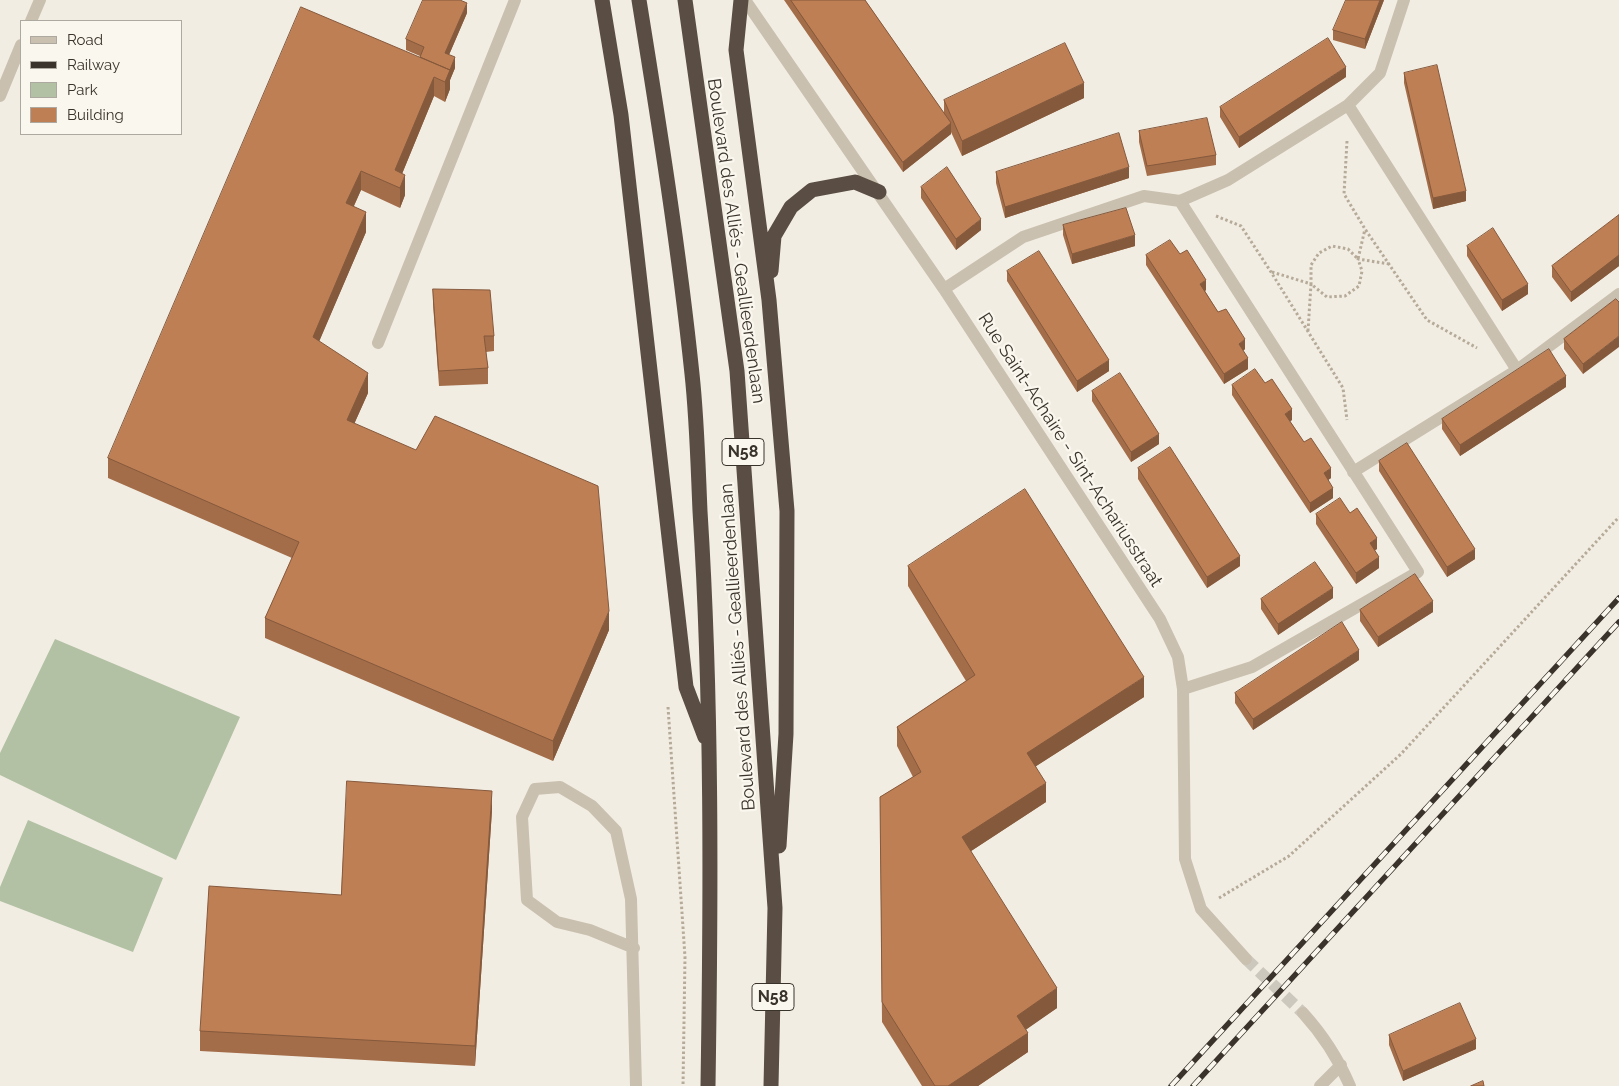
<!DOCTYPE html>
<meta charset="utf-8">
<style>
body{margin:0}
#map{position:relative;width:1619px;height:1086px;overflow:hidden;background:#f2ede3;font-family:Raleway,sans-serif}
canvas{display:block}
.legend{position:absolute;left:20px;top:20px;width:162px;height:115px;box-sizing:border-box;background:#faf7ef;border:1px solid #ada9a1;margin:0;padding:6px 9px;list-style:none;font-size:15px;color:#3a332c}
.legend li{display:flex;align-items:center;gap:10px;height:25px}
.legend b{width:25px;border:1px solid #ada9a1}
</style>
<div id="map">
<canvas width="1619" height="1086"></canvas>
<ul class="legend">
<li><b style="height:6px;background:#cac0af"></b>Road</li>
<li><b style="height:6px;background:#3a332c"></b>Railway</li>
<li><b style="height:14px;background:#b2c1a3"></b>Park</li>
<li><b style="height:14px;background:#be7f55"></b>Building</li>
</ul>
</div>
<script>
const context = document.querySelector('canvas').getContext('2d');
context.lineJoin = 'round';
function paint(path, color) { context.fillStyle = color; context.fill(path, 'evenodd'); }
function strokePath(path, color, width, dash) { context.strokeStyle = color; context.lineWidth = width; context.lineCap = dash ? 'butt' : 'round'; context.setLineDash(dash || []); context.stroke(path); }
function label(font, color, halo, rows, align = 'center') {
  context.font = font + ' Raleway,sans-serif'; context.lineWidth = 4.5; context.setLineDash([]); context.textBaseline = 'middle'; context.strokeStyle = halo; context.fillStyle = color; for (const [text, x, y, turn = 0] of rows) {
    context.save(); context.translate(x, y); context.rotate((+turn || 0) * Math.PI / 180); context.textAlign = isNaN(turn) ? turn : align; if (halo) context.strokeText(text, 0, 0); context.fillText(text, 0, 0); context.restore();
  }
}
paint(new Path2D(`
 M 55,639 L 240,717 L 176,860 L 0,775 L 0,753 Z
 M 28,820 L 163,878 L 133,952 L 0,901 L 0,887 Z`), '#b2c1a3');
strokePath(new Path2D(`
 M 1246,959 L 1303,1013`), '#cdc8be', 12, [12, 6]);
strokePath(new Path2D(`
 M 1347,141 L 1344,194 L 1365,229 L 1427,320 L 1477,348
 M 1216,216 L 1241,226 L 1271,272 L 1343,388 L 1347,420
 M 1272,272 L 1311,284 L 1311,265 L 1319,253 L 1332,246 L 1348,249 L 1358,259 L 1365,229
 M 1308,331 L 1311,284 L 1327,297 L 1345,296 L 1359,286 L 1362,271 L 1358,259 L 1389,264
 M 668,707 L 685,957 L 683,1086
 M 1219,898 L 1289,856 L 1401,754 L 1619,517`), '#b6aa99', 3, [2.5, 2.5]);
strokePath(new Path2D(`
 M 745,0 L 944,289 L 1160,619 L 1178,657 L 1183,689 L 1185,859 L 1201,909 L 1246,959
 M 31,21 L 40,0
 M 0,96 L 21,45
 M 1348,105 L 1517,370
 M 1180,201 L 1418,572 L 1252,667 L 1183,689
 M 944,289 L 1023,237 L 1144,196 L 1180,201 L 1228,180 L 1348,105 L 1380,73 L 1404,0
 M 378,343 L 515,0
 M 1353,472 L 1517,370 L 1619,294
 M 634,948 L 590,930 L 557,922 L 527,900 L 522,817 L 535,789 L 560,787 L 592,806 L 616,831 L 631,899 L 636,1086
 M 1303,1013 C 1323,1035 1338,1058 1350,1086
 M 1320,1086 L 1341,1065`), '#cac0af', 12);
strokePath(new Path2D(`
 M 602,0 L 621,115 L 686,687 L 705,737
 M 639,0 C 659,124 679,249 692,374 C 697,420 698,466 700,511 C 712,702 711,894 708,1086
 M 685,0 L 737,371 L 775,908 L 771,1086
 M 741,0 L 736,50 L 769,300 L 787,511 L 786,734 L 779,846
 M 771,271 L 774,236 L 791,207 L 812,190 L 855,182 L 879,192`), '#5a4e44', 15);
const rail = new Path2D(`
 M 1171,1086 L 1619,598
 M 1193,1086 L 1619,622`);
strokePath(rail, '#3a332c', 5.5);
strokePath(rail, '#faf7ef', 4, [11]);
paint(new Path2D(`
 M 784,0 L 865,0 L 944,113 L 944,100 L 1084,98 L 962,156 L 951,132 L 951,134 L 903,172 Z
 M 1384,0 L 1365,49 L 1333,40 L 1333,30 Z
 M 467,13 L 449,55 L 455,68 L 450,80 L 450,89 L 445,102 L 434,96 L 402,174 L 405,195 L 400,208 L 361,190 L 354,206 L 366,232 L 319,341 L 368,393 L 354,424 L 609,630 L 553,761 L 265,638 L 265,618 L 292,558 L 108,478 L 108,458 L 420,57 L 420,56 L 406,50 L 406,39 Z
 M 1404,73 L 1466,201 L 1433,209 L 1404,83 Z
 M 1346,77 L 1239,148 L 1220,117 L 1220,107 Z
 M 1139,131 L 1216,155 L 1216,165 L 1147,176 L 1139,142 Z
 M 996,172 L 1129,178 L 1005,218 L 996,183 Z
 M 921,187 L 981,230 L 956,250 L 921,198 Z
 M 1619,215 L 1619,266 L 1571,302 L 1552,277 L 1552,266 Z
 M 1063,225 L 1135,246 L 1072,264 L 1063,235 Z
 M 1467,246 L 1528,294 L 1502,311 L 1467,256 Z
 M 1146,255 L 1206,290 L 1205,291 L 1218,312 L 1245,349 L 1243,351 L 1248,369 L 1224,384 L 1146,265 Z
 M 1007,271 L 1109,371 L 1077,392 L 1007,281 Z
 M 433,289 L 494,336 L 494,351 L 486,352 L 488,368 L 488,384 L 439,386 L 433,304 Z
 M 1616,299 L 1583,374 L 1564,349 L 1564,339 Z
 M 1232,385 L 1292,420 L 1290,421 L 1304,442 L 1331,478 L 1328,480 L 1333,498 L 1310,513 L 1232,395 Z
 M 1566,387 L 1460,456 L 1442,429 L 1442,419 Z
 M 1092,391 L 1159,444 L 1131,462 L 1092,401 Z
 M 1379,461 L 1475,559 L 1447,577 L 1379,471 Z
 M 1138,468 L 1240,566 L 1207,588 L 1138,479 Z
 M 1350,513 L 1377,549 L 1375,550 L 1379,568 L 1356,584 L 1316,524 L 1316,514 Z
 M 908,566 L 1144,697 L 1036,766 L 1046,802 L 971,851 L 1057,1008 L 1026,1029 L 1028,1052 L 978,1086 L 922,1086 L 882,1022 L 880,797 L 913,777 L 897,746 L 897,727 L 966,681 L 908,586 Z
 M 1333,598 L 1278,635 L 1261,609 L 1261,599 Z
 M 1360,610 L 1433,612 L 1378,647 L 1360,621 Z
 M 1359,660 L 1253,730 L 1235,703 L 1235,693 Z
 M 492,810 L 475,1066 L 200,1051 L 200,1031 Z
 M 1389,1035 L 1476,1049 L 1403,1081 L 1389,1045 Z`), '#a36d49');
paint(new Path2D(`
 M 1380,0 L 1384,0 L 1365,49 L 1365,39 Z
 M 467,3 L 467,13 L 445,64 L 445,53 Z
 M 455,57 L 455,68 L 450,80 L 450,89 L 445,102 L 445,82 Z
 M 1346,67 L 1346,77 L 1239,148 L 1239,137 Z
 M 434,77 L 434,96 L 397,186 L 395,170 Z
 M 1084,83 L 1084,98 L 962,156 L 962,141 Z
 M 951,123 L 951,134 L 903,172 L 903,162 Z
 M 1129,167 L 1129,178 L 1005,218 L 1005,207 Z
 M 361,171 L 361,190 L 346,223 L 346,203 Z
 M 405,175 L 405,195 L 400,208 L 400,188 Z
 M 1466,191 L 1466,201 L 1433,209 L 1433,198 Z
 M 366,212 L 366,232 L 313,356 L 313,337 Z
 M 981,219 L 981,230 L 956,250 L 956,239 Z
 M 1135,235 L 1135,246 L 1072,264 L 1072,254 Z
 M 1619,255 L 1619,266 L 1571,302 L 1571,292 Z
 M 1206,280 L 1206,290 L 1200,295 L 1200,284 Z
 M 1528,284 L 1528,294 L 1502,311 L 1502,300 Z
 M 1619,336 L 1619,347 L 1583,374 L 1583,364 Z
 M 1245,339 L 1245,349 L 1239,354 L 1239,344 Z
 M 1248,358 L 1248,369 L 1224,384 L 1224,374 Z
 M 1109,360 L 1109,371 L 1077,392 L 1077,381 Z
 M 368,373 L 368,393 L 347,440 L 347,420 Z
 M 1566,376 L 1566,387 L 1460,456 L 1460,445 Z
 M 1292,409 L 1292,420 L 1285,425 L 1285,414 Z
 M 1159,434 L 1159,444 L 1131,462 L 1131,452 Z
 M 1331,468 L 1331,478 L 1324,483 L 1324,473 Z
 M 1333,488 L 1333,498 L 1310,513 L 1310,503 Z
 M 1377,538 L 1377,549 L 1370,553 L 1370,543 Z
 M 1475,549 L 1475,559 L 1447,577 L 1447,567 Z
 M 1240,556 L 1240,566 L 1207,588 L 1207,577 Z
 M 1379,557 L 1379,568 L 1356,584 L 1356,573 Z
 M 1333,588 L 1333,598 L 1278,635 L 1278,624 Z
 M 1433,601 L 1433,612 L 1378,647 L 1378,637 Z
 M 609,611 L 609,630 L 553,761 L 553,741 Z
 M 1359,650 L 1359,660 L 1253,730 L 1253,719 Z
 M 1144,677 L 1144,697 L 1027,772 L 1027,753 Z
 M 1046,783 L 1046,802 L 962,857 L 962,837 Z
 M 492,791 L 492,810 L 475,1066 L 475,1046 Z
 M 1057,988 L 1057,1008 L 1017,1036 L 1017,1016 Z
 M 1028,1033 L 1028,1052 L 978,1086 L 948,1086 Z
 M 1476,1039 L 1476,1049 L 1403,1081 L 1403,1071 Z`), '#85593c');
const building = new Path2D(`
 M 423,0 L 460,0 L 467,3 L 445,53 L 455,57 L 450,70 L 420,57 L 424,47 L 406,39 Z
 M 791,0 L 865,0 L 951,123 L 903,162 Z
 M 1346,0 L 1380,0 L 1365,39 L 1333,30 Z
 M 301,7 L 450,70 L 445,82 L 434,77 L 395,170 L 405,175 L 400,188 L 361,171 L 346,203 L 366,212 L 313,337 L 368,373 L 347,420 L 416,450 L 435,416 L 598,486 L 609,611 L 553,741 L 265,618 L 299,542 L 108,458 Z
 M 1328,38 L 1346,67 L 1239,137 L 1220,107 Z
 M 1065,43 L 1084,83 L 962,141 L 944,100 Z
 M 1437,65 L 1466,191 L 1433,198 L 1404,73 Z
 M 1207,118 L 1216,155 L 1147,166 L 1139,131 Z
 M 1119,133 L 1129,167 L 1005,207 L 996,172 Z
 M 947,167 L 981,219 L 956,239 L 921,187 Z
 M 1126,208 L 1135,235 L 1072,254 L 1063,225 Z
 M 1619,215 L 1619,255 L 1571,292 L 1552,266 Z
 M 1493,228 L 1528,284 L 1502,300 L 1467,246 Z
 M 1170,240 L 1180,254 L 1187,250 L 1206,280 L 1200,284 L 1218,312 L 1226,309 L 1245,339 L 1239,344 L 1248,358 L 1224,374 L 1146,255 Z
 M 1039,251 L 1109,360 L 1077,381 L 1007,271 Z
 M 433,289 L 490,290 L 494,336 L 484,336 L 488,368 L 439,371 Z
 M 1616,299 L 1619,302 L 1619,336 L 1583,364 L 1564,339 Z
 M 1549,349 L 1566,376 L 1460,445 L 1442,419 Z
 M 1255,369 L 1265,383 L 1272,379 L 1292,409 L 1285,414 L 1304,442 L 1311,438 L 1331,468 L 1324,473 L 1333,488 L 1310,503 L 1232,385 Z
 M 1120,373 L 1159,434 L 1131,452 L 1092,391 Z
 M 1407,443 L 1475,549 L 1447,567 L 1379,461 Z
 M 1170,447 L 1240,556 L 1207,577 L 1138,468 Z
 M 1025,489 L 1144,677 L 1027,753 L 1046,783 L 962,837 L 1057,988 L 1017,1016 L 1028,1033 L 948,1086 L 935,1086 L 882,1002 L 880,797 L 921,772 L 897,727 L 975,675 L 908,566 Z
 M 1340,498 L 1350,513 L 1357,508 L 1377,538 L 1370,543 L 1379,557 L 1356,573 L 1316,514 Z
 M 1315,562 L 1333,588 L 1278,624 L 1261,599 Z
 M 1415,574 L 1433,601 L 1378,637 L 1360,610 Z
 M 1342,622 L 1359,650 L 1253,719 L 1235,693 Z
 M 347,781 L 492,791 L 475,1046 L 200,1031 L 209,886 L 341,895 Z
 M 1460,1003 L 1476,1039 L 1403,1071 L 1389,1035 Z
 M 1483,1081 L 1484,1086 L 1471,1086 Z`);
paint(building, '#be7f55');
strokePath(building, '#85593c', 1);
for (const [x, y, w] of [
 [743,452,42],
 [773,997,42]
]) { const box = new Path2D(); box.roundRect(x - w / 2, y - 13.5, w, 27, 4); context.fillStyle = '#faf7ef'; context.fill(box); strokePath(box, '#3a332c', 1); }
label('bold 16px', '#3a332c', null, [
 ["N58",743,452],
 ["N58",773,997]
]);
label('18px', '#3a332c', '#faf7ef', [
 ["Boulevard des Alliés - Geallieerdenlaan",736,241,82],
 ["Rue Saint-Achaire - Sint-Achariusstraat",1070,450,57],
 ["Boulevard des Alliés - Geallieerdenlaan",738,647,-94]
]);
</script>
